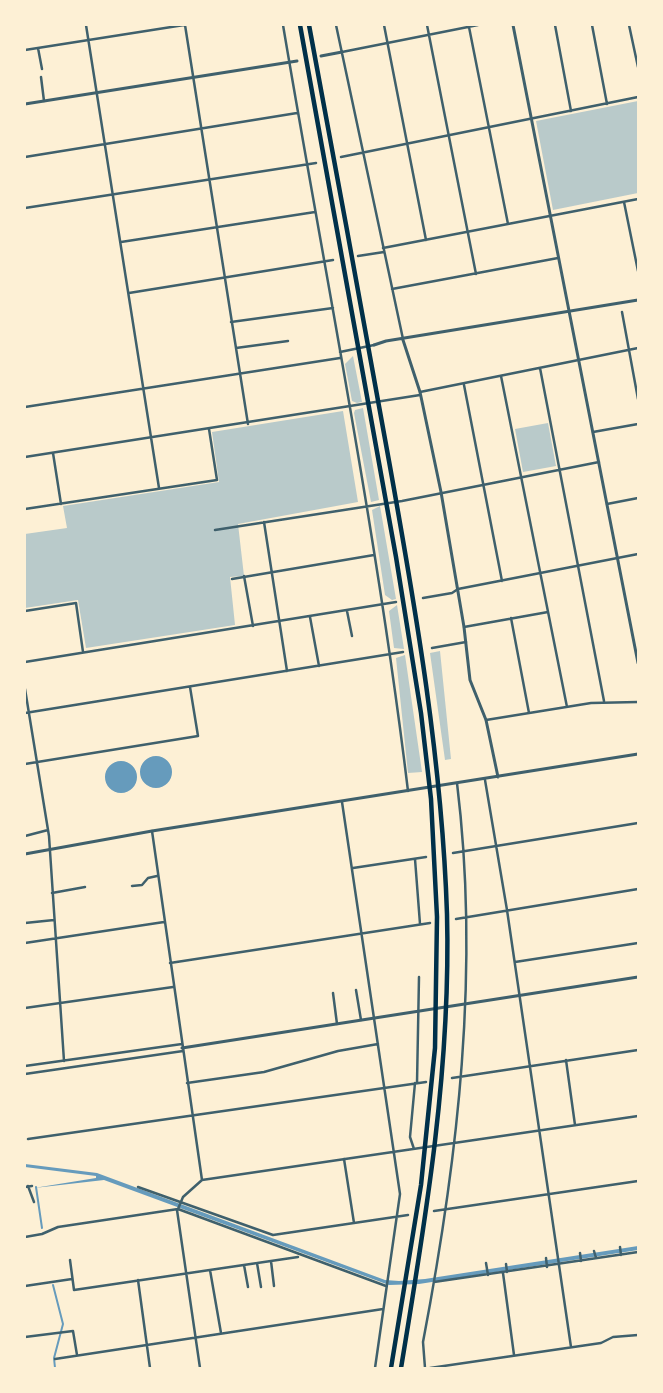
<!DOCTYPE html>
<style>
body{margin:0}
#map{position:relative;width:663px;height:1393px;overflow:hidden;background:#fdf0d5;font-family:Karla,sans-serif}
canvas{display:block}
.frame{position:absolute;inset:0;border:26px solid #fdf0d5;pointer-events:none}
</style>
<div id="map">
<canvas width="663" height="1393"></canvas>
<div class="frame"></div>
</div>
<script>
const context = document.querySelector('canvas').getContext('2d');
context.lineJoin = 'round';
function paint(path, color) { context.fillStyle = color; context.fill(path, 'evenodd'); }
function strokePath(path, color, width, dash) { context.strokeStyle = color; context.lineWidth = width; context.lineCap = dash ? 'butt' : 'round'; context.setLineDash(dash || []); context.stroke(path); }
paint(new Path2D(`
 M 638,101 L 638,193 L 553,210 L 536,121 Z
 M 353,356 L 362,402 L 357,403 L 352,401 L 345,364 Z
 M 363,408 L 379,500 L 371,502 L 354,413 L 355,410 Z
 M 343,411 L 358,502 L 238,524 L 244,576 L 230,577 L 235,625 L 86,648 L 78,600 L 25,608 L 25,534 L 67,528 L 63,506 L 219,482 L 212,432 Z
 M 548,423 L 556,466 L 523,472 L 515,429 Z
 M 380,506 L 396,599 L 392,600 L 385,595 L 372,510 Z
 M 397,605 L 404,649 L 394,648 L 389,611 Z
 M 440,651 L 451,759 L 445,760 L 430,653 Z
 M 405,655 L 422,772 L 408,773 L 396,658 Z`), '#b9caca');
paint(new Path2D(`
 M140 772a16 16 0 1 1 32 0a16 16 0 1 1-32 0Z
 M105 777a16 16 0 1 1 32 0a16 16 0 1 1-32 0Z
 M 25,1164 L 97,1173 L 385,1280 L 399,1281 L 425,1279 L 638,1246 L 638,1250 L 419,1284 L 389,1285 L 104,1180 L 34,1188 L 96,1178 L 96,1176 L 25,1167 Z`), '#669bbc');
strokePath(new Path2D(`
 M 36,1187 L 42,1228
 M 53,1285 L 63,1324 L 54,1358 L 55,1368`), '#669bbc', 2);
strokePath(new Path2D(`
 M 86,25 L 159,488
 M 185,25 L 248,424
 M 283,25 C 326,280 377,534 408,791
 M 336,25 L 403,339
 M 384,25 L 426,240
 M 427,25 L 476,274
 M 555,25 L 571,111
 M 592,25 L 607,104
 M 629,25 L 638,67
 M 469,27 L 508,224
 M 38,48 L 42,69
 M 25,50 L 184,25
 M 342,52 L 478,25
 M 41,77 L 44,101
 M 25,157 L 297,113
 M 341,157 L 638,97
 M 624,202 L 638,271
 M 25,208 L 316,163
 M 121,242 L 315,212
 M 383,248 L 638,199
 M 358,256 L 384,252
 M 392,289 L 558,258
 M 129,293 L 333,260
 M 622,312 L 638,399
 M 231,322 L 333,308
 M 236,348 L 288,341
 M 340,352 L 374,345
 M 540,368 L 604,701
 M 501,376 L 567,707
 M 464,385 L 502,581
 M 420,392 L 638,348
 M 25,407 L 340,358
 M 593,432 L 638,424
 M 53,453 L 61,504
 M 25,457 L 420,395
 M 607,504 L 638,498
 M 25,509 L 217,480 L 209,429
 M 264,522 L 287,671
 M 215,530 L 402,501 L 599,462
 M 244,576 L 253,626
 M 232,579 L 374,555
 M 423,598 L 452,593 L 458,589 L 638,554
 M 25,611 L 76,603 L 83,652
 M 347,611 L 352,636
 M 310,617 L 319,666
 M 511,618 L 529,713
 M 464,627 L 548,612
 M 432,648 L 466,642
 M 25,662 L 396,602
 M 25,689 L 49,836 L 64,1061
 M 25,713 L 403,652
 M 486,720 L 591,703 L 638,702
 M 25,764 L 198,736 L 190,687
 M 485,780 L 507,910 L 571,1347
 M 342,802 L 400,1194 L 375,1368
 M 152,831 L 202,1180
 M 25,836 L 48,830
 M 453,853 L 638,823
 M 415,859 L 420,924
 M 353,868 L 426,857
 M 132,886 L 142,885 L 148,878 L 157,876
 M 52,893 L 85,887
 M 456,919 L 638,889
 M 25,923 L 54,920
 M 25,943 L 164,922
 M 515,962 L 638,943
 M 170,963 L 430,923
 M 356,990 L 361,1020
 M 333,993 L 337,1024
 M 25,1008 L 173,987
 M 566,1060 L 575,1125
 M 25,1066 L 182,1044
 M 25,1074 L 183,1051
 M 452,1078 L 638,1050
 M 187,1083 L 264,1072 L 338,1051 L 378,1044
 M 417,1083 L 419,977
 M 28,1139 L 426,1082
 M 414,1149 L 410,1137 L 415,1083
 M 344,1159 L 354,1223
 M 28,1186 L 34,1202
 M 25,1187 L 32,1186
 M 138,1187 L 273,1235 L 408,1215
 M 178,1209 L 183,1197 L 202,1180 L 638,1116
 M 177,1210 L 200,1368
 M 434,1211 L 638,1181
 M 25,1237 L 42,1234 L 58,1227 L 178,1209 L 386,1286
 M 620,1247 L 621,1255
 M 594,1251 L 596,1258
 M 580,1253 L 581,1261
 M 546,1258 L 547,1267
 M 70,1260 L 74,1290 L 298,1257
 M 271,1261 L 274,1286
 M 257,1263 L 261,1287
 M 486,1263 L 488,1275
 M 506,1264 L 507,1272
 M 244,1265 L 248,1287
 M 210,1270 L 221,1333
 M 503,1273 L 514,1355
 M 138,1280 L 150,1368
 M 434,1282 L 638,1252
 M 25,1286 L 72,1279
 M 25,1337 L 73,1331 L 77,1355
 M 55,1359 L 383,1309
 M 425,1368 L 423,1342 C 458,1159 480,970 457,783
 M 430,1368 L 601,1343 L 613,1337 L 638,1335`), '#3f606c', 2.5);
strokePath(new Path2D(`
 M 513,25 L 638,663
 M 321,56 L 342,52
 M 25,104 L 297,61
 M 403,340 L 420,392 L 441,492 L 464,627 L 470,680 L 486,720 L 498,777
 M 374,345 L 386,341 L 638,300
 M 25,854 L 152,831 L 638,754
 M 182,1048 L 638,977`), '#3f606c', 3);
strokePath(new Path2D(`
 M 300,25 L 396,557 L 421,713 L 431,799 L 437,917 L 435,1048 L 421,1185 L 391,1368
 M 309,25 C 336,170 363,316 389,461 C 416,611 442,761 447,914 C 451,1068 426,1217 401,1368`), '#003049', 4.5);
</script>
